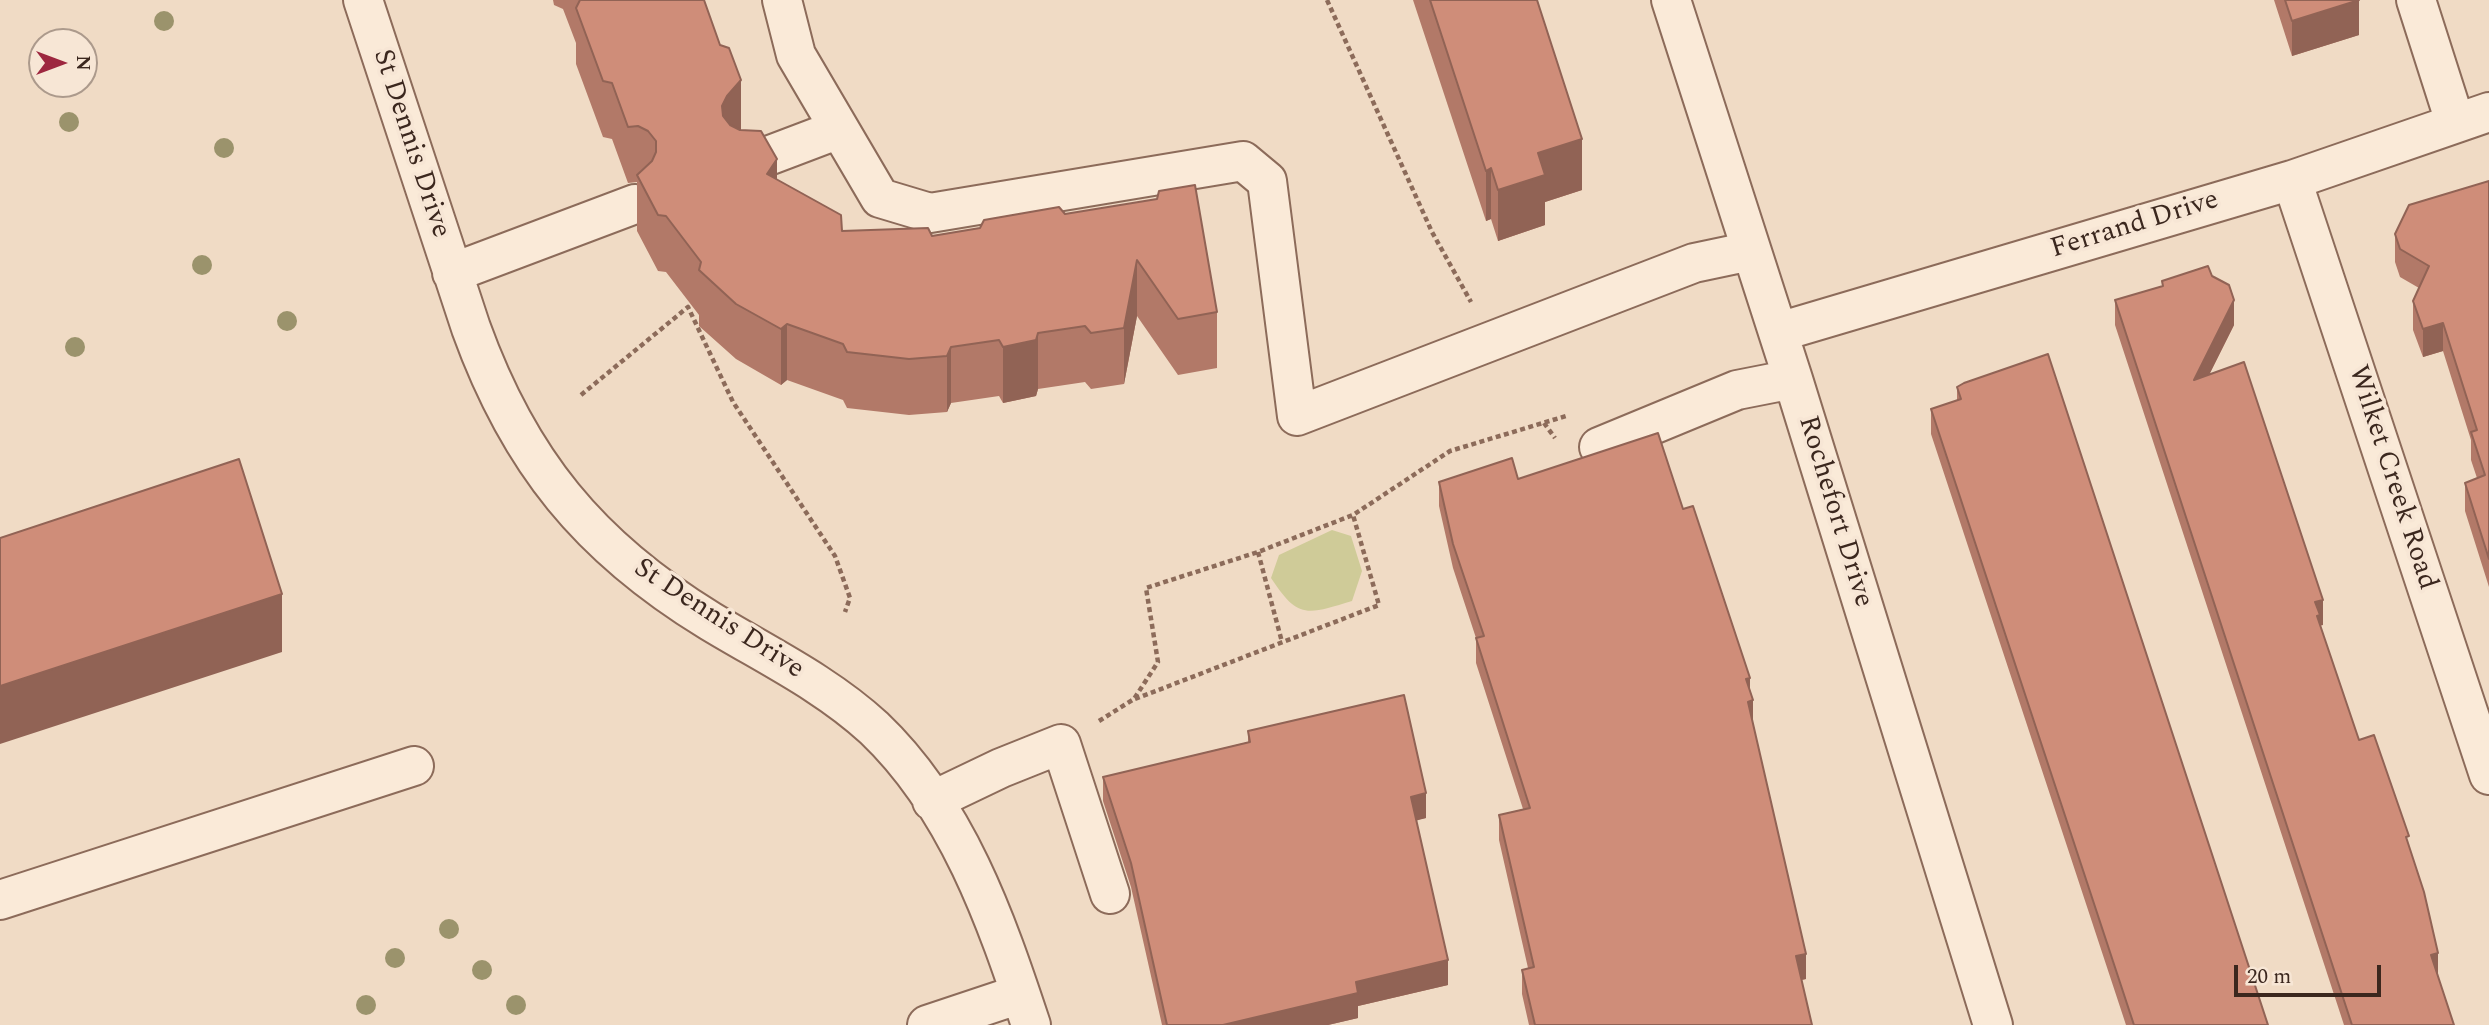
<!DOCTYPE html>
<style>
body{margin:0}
#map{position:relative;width:2489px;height:1025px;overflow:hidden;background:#f0dbc5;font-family:Spectral,serif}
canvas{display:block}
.north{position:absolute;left:28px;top:28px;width:70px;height:70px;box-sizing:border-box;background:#f7e6d5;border:2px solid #ac9a8c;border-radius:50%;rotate:90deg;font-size:19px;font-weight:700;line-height:28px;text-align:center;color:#3b271e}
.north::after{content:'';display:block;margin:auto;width:24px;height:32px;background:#9d273f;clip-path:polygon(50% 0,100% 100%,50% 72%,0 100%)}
.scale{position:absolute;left:2234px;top:965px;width:147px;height:32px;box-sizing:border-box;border:4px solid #3b271e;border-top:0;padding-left:9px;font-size:21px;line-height:24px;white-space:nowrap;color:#3b271e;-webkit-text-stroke:5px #f7e6d5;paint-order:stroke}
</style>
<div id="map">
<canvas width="2489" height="1025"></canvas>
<div class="north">N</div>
<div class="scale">20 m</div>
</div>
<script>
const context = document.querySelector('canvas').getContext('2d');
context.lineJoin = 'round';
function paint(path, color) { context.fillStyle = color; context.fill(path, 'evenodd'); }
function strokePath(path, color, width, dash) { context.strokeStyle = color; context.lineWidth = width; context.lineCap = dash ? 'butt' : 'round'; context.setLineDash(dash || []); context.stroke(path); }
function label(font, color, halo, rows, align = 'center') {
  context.font = font + ' Spectral,serif'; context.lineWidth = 7; context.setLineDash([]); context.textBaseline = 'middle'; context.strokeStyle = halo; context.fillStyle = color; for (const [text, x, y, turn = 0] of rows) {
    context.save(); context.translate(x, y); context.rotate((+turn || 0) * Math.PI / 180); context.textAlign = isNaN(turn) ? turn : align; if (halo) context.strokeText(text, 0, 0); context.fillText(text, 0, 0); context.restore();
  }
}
paint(new Path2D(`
 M 1332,530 L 1351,536 L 1362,571 L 1352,601 C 1306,615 1298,619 1271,578 L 1279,555 Z`), '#cfcb98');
const minor = new Path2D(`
 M 363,0 L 471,328 C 519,461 589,547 710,621 C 766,655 825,683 874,728 C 957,807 996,919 1031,1025
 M 782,0 L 796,55 L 880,198 L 930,213 L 1243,161 L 1267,181 L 1297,416 L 1694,263 L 1751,251
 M 1671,0 L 1793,379 L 1993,1025
 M 2416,0 L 2455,122
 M 744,165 L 839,129
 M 2292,180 L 2489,775
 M 452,273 L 635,204
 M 1779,332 L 2292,180 L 2489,112
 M 1599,447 L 1737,390 L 1793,379
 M 932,801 L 1001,768 L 1061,744 L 1110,894
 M 0,900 L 414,766
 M 927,1025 L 1020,994`);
strokePath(minor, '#8c6b5a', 42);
strokePath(new Path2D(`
 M 1327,0 L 1432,232 L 1471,302
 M 581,395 L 688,307 L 733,402 L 835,556 L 850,598 L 845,612
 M 1544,423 L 1555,438
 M 1258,552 L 1282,642
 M 1135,699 L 1379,605 L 1353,515
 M 1099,721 L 1134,699 L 1158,662 L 1146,588 L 1258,552 L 1353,515 L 1450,451 L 1566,416`), '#8c6b5a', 4.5, [5, 3.5]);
strokePath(minor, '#faead8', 38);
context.fillStyle = '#9b936c';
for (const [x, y] of [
 [164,21],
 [69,122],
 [224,148],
 [202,265],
 [287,321],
 [75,347],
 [449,929],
 [395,958],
 [482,970],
 [366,1005],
 [516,1005]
]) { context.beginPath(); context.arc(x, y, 10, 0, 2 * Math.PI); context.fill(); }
paint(new Path2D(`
 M 553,0 L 704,0 L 741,130 L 777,180 L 842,231 L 932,236 L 1065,214 L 1217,312 L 1217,368 L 1178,375 L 1137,316 L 1124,384 L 1091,389 L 1085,382 L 1038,389 L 1036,396 L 1003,403 L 999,396 L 951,403 L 947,412 L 909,415 L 847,408 L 843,400 L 787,380 L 781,385 L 736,359 L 699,326 L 699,315 L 666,272 L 658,271 L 637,231 L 637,182 L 628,183 L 612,139 L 603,137 L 576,64 L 576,43 L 563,9 L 554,5 Z
 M 1413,0 L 1537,0 L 1582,190 L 1545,202 L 1545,225 L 1498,241 L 1491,219 L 1486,221 Z
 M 2274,0 L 2359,0 L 2359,35 L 2292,56 Z
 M 2489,181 L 2489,587 L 2465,511 L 2465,483 L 2477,478 L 2471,460 L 2471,440 L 2443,351 L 2423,357 L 2413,330 L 2413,301 L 2419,288 L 2400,277 L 2395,262 L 2395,234 Z
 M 2212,276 L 2234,325 L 2209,375 L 2323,625 L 2320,626 L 2359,740 L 2409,846 L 2438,977 L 2454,1025 L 2344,1025 L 2115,325 L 2115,300 L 2162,286 L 2162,281 Z
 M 1957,387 L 2268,1025 L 2126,1025 L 1931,434 L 1931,409 L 1957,401 Z
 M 1518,479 L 1683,509 L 1750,692 L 1753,724 L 1806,979 L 1801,980 L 1812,1025 L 1529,1025 L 1522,994 L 1522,970 L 1528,968 L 1499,840 L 1499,815 L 1523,809 L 1476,663 L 1476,638 L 1453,568 L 1439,506 L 1439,482 Z
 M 1248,731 L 1426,818 L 1416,820 L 1448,985 L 1358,1006 L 1358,1018 L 1328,1025 L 1162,1025 L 1131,887 L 1103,801 L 1103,777 L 1248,742 Z`), '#b27968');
paint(new Path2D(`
 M 2359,0 L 2359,35 L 2292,56 L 2292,21 Z
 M 741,80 L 741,136 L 727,152 L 722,106 L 727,96 Z
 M 1582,139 L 1582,190 L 1545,202 L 1545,225 L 1498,241 L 1498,190 L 1538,153 Z
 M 777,159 L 777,215 L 767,174 Z
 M 1491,168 L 1491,219 L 1486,221 L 1486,171 Z
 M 1137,260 L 1137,316 L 1124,384 L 1124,328 Z
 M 2234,300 L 2234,325 L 2194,405 L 2194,380 Z
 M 2443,323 L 2443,351 L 2423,357 L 2423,329 Z
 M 787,324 L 787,380 L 781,385 L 781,329 Z
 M 1038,333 L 1038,389 L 1036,396 L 1003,403 L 1003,347 Z
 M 951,347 L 951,403 L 947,412 L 947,356 Z
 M 282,594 L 282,652 L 0,744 L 0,686 Z
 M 2323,600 L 2323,625 L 2320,625 L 2320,639 L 2315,602 Z
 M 1750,678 L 1750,701 L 1753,700 L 1753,725 L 1746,704 L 1746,679 Z
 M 1426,793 L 1426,818 L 1411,822 L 1411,797 Z
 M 2438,953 L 2438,978 L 2431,955 Z
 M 1806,954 L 1806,979 L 1796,981 L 1796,956 Z
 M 1448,960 L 1448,985 L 1358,1006 L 1358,1018 L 1328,1025 L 1223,1025 L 1356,982 Z`), '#916355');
const building = new Path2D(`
 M 580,0 L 704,0 L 720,45 L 729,48 L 741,80 L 727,96 L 722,106 L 723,116 L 730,125 L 740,130 L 761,131 L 777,159 L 767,174 L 841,215 L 842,231 L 928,228 L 932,236 L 980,228 L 984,220 L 1059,207 L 1065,214 L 1157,199 L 1159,191 L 1195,185 L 1217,312 L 1178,319 L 1137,260 L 1124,328 L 1091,333 L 1085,326 L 1038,333 L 1036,340 L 1003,347 L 999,340 L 951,347 L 947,356 L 909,359 L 847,352 L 843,344 L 787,324 L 781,329 L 736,304 L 699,270 L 701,262 L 666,216 L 658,215 L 637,175 L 652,161 L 656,152 L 656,141 L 648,131 L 638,126 L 628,127 L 612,83 L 603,81 L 576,8 Z
 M 1430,0 L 1537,0 L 1582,139 L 1538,153 L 1545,175 L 1498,190 L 1491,168 L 1486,171 Z
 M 2285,0 L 2359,0 L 2292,21 Z
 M 2489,181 L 2489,559 L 2465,483 L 2485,475 L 2471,432 L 2477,430 L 2443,323 L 2423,329 L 2413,301 L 2429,266 L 2400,249 L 2395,234 L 2409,205 Z
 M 2208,266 L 2212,276 L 2229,285 L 2234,300 L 2194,380 L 2244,362 L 2323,600 L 2315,602 L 2320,615 L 2317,616 L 2359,740 L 2374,735 L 2409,836 L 2406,837 L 2424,892 L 2438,953 L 2431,955 L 2454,1025 L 2352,1025 L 2115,300 L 2163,286 L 2162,281 Z
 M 2048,354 L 2268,1025 L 2134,1025 L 1931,409 L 1961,399 L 1957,387 L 1964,383 Z
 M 1658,433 L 1683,509 L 1693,506 L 1750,678 L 1746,679 L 1753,700 L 1748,702 L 1806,954 L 1796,956 L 1812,1025 L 1535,1025 L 1522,970 L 1534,967 L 1499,815 L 1530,808 L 1476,638 L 1484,636 L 1453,544 L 1439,482 L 1512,458 L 1518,479 Z
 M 239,459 L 282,594 L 0,686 L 0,538 Z
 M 1404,695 L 1426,793 L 1411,797 L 1448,960 L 1356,982 L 1358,993 L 1223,1025 L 1167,1025 L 1131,863 L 1103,777 L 1250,742 L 1248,731 Z`);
paint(building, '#cf8d79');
strokePath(building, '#916355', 2);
label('28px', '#3b271e', '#f7e6d5', [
 ["St Dennis Drive",410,144,72],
 ["Ferrand Drive",2135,226,-17],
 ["Wilket Creek Road",2391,478,72],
 ["Rochefort Drive",1834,512,73],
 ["St Dennis Drive",718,620,33]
]);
</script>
